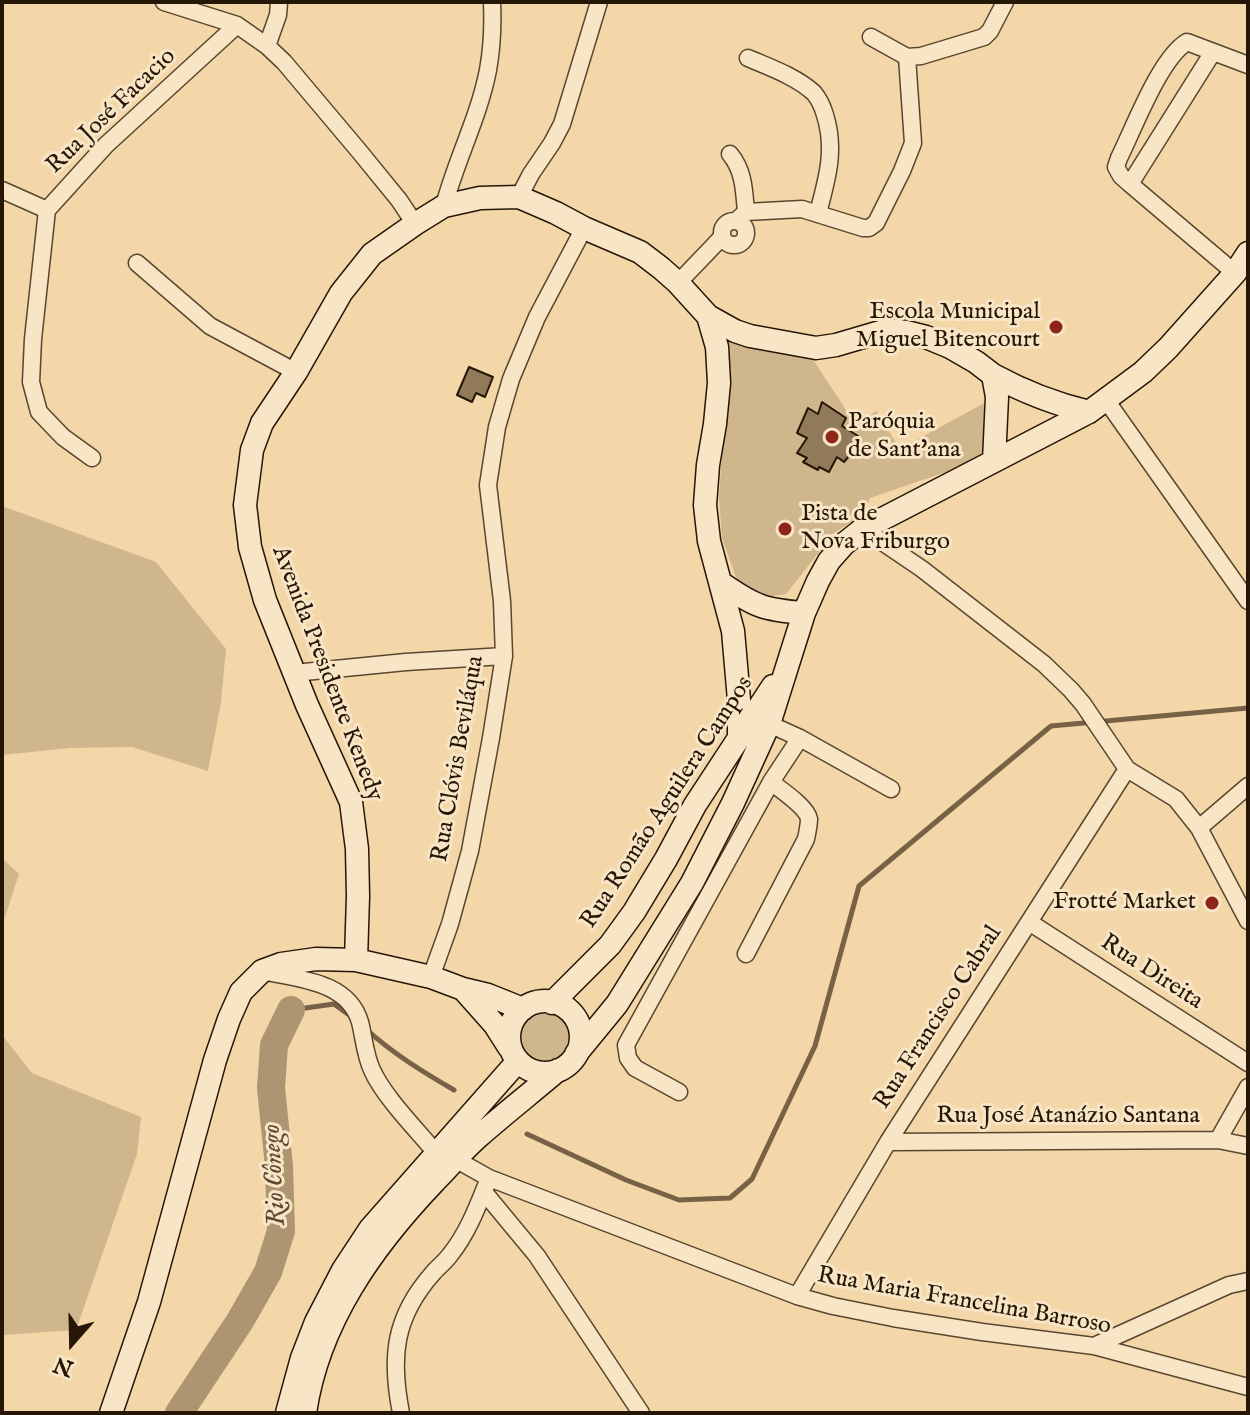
<!DOCTYPE html>
<meta charset="utf-8">
<style>
body{margin:0}
#map{position:relative;width:1250px;height:1415px;overflow:hidden;background:#f3d7a8;font-family:"IM FELL English",serif}
canvas{display:block}
.frame{position:absolute;inset:0;border:4px solid #261606;pointer-events:none}
.north{position:absolute;left:32px;top:1303px;width:80px;height:80px;-webkit-text-stroke:6px #f7e5c6;paint-order:stroke;rotate:200deg;font-size:22px;font-weight:700;line-height:32px;text-align:center;color:#261606}
.north::after{content:'';display:block;margin:auto;width:28px;height:36px;background:#261606;clip-path:polygon(50% 0,100% 100%,50% 72%,0 100%)}
</style>
<div id="map">
<canvas width="1250" height="1415"></canvas>
<div class="frame"></div>
<div class="north">N</div>
</div>
<script>
const context = document.querySelector('canvas').getContext('2d');
context.lineJoin = 'round';
function paint(path, color) { context.fillStyle = color; context.fill(path, 'evenodd'); }
function strokePath(path, color, width, dash) { context.strokeStyle = color; context.lineWidth = width; context.lineCap = dash ? 'butt' : 'round'; context.setLineDash(dash || []); context.stroke(path); }
function label(font, color, halo, rows, align = 'center') {
  context.font = font + ' "IM FELL English",serif'; context.lineWidth = 6; context.setLineDash([]); context.textBaseline = 'middle'; context.strokeStyle = halo; context.fillStyle = color; for (const [text, x, y, turn = 0] of rows) {
    context.save(); context.translate(x, y); context.rotate((+turn || 0) * Math.PI / 180); context.textAlign = isNaN(turn) ? turn : align; if (halo) context.strokeText(text, 0, 0); context.fillText(text, 0, 0); context.restore();
  }
}
paint(new Path2D(`
 M 730,335 L 808,352 L 856,425 L 876,411 L 900,449 L 988,401 L 981,460 L 870,498 L 864,515 L 835,532 L 786,594 L 765,597 L 737,580 L 722,538 L 719,497 Z
 M 2,506 L 156,562 L 226,649 L 221,702 L 208,771 L 132,747 L 70,748 L 2,755 Z
 M 2,858 L 19,874 L 2,926 Z
 M521 1037a24 24 0 1 1 48 0a24 24 0 1 1-48 0Z
 M 2,1035 L 32,1073 L 141,1117 L 137,1154 L 76,1330 L 2,1335 Z`), '#d0b68c');
strokePath(new Path2D(`
 M 291,1010 L 334,1004 L 352,1017
 M 366,1029 C 392,1053 423,1072 454,1090
 M 527,1134 L 626,1180 L 679,1200 L 730,1198 L 752,1179 L 815,1046 L 859,886 L 1051,726 L 1248,708`), '#776246', 5);
strokePath(new Path2D(`
 M 179,1413 L 240,1321 L 268,1272 L 281,1231 L 279,1166 L 271,1088 L 274,1045 L 291,1010`), '#ad9571', 28);
const building = new Path2D(`
 M 469,367 L 493,377 L 485,397 L 476,393 L 472,402 L 457,395 Z
 M 822,402 L 846,418 L 842,426 L 858,436 L 854,450 L 844,462 L 837,457 L 829,472 L 819,467 L 818,470 L 803,462 L 807,458 L 797,453 L 807,438 L 797,433 L 808,408 L 818,414 Z`);
paint(building, '#917a5a');
strokePath(building, '#261606', 2);
const street = new Path2D(`
 M 164,2 L 237,25 L 267,46 L 284,62 L 359,151 L 399,200 L 415,224
 M 871,37 L 907,57 L 921,56 L 984,37 L 990,31 L 1005,2
 M 267,46 L 278,15 L 279,2
 M 748,58 C 769,67 797,77 814,93 C 819,99 823,108 825,115 C 836,150 827,179 818,213
 M 730,154 C 744,171 744,190 746,212
 M 1130,184 L 1213,52
 M 2,190 L 47,210
 M 519,197 L 531,174 L 552,143 L 562,124 L 599,2
 M 444,206 C 456,160 479,117 488,70 C 492,48 493,25 492,2
 M722 233a12 12 0 1 1 24 0a12 12 0 1 1-24 0Z
 M 736,221 L 746,212 L 802,209 L 863,228 L 869,228 L 876,223 L 902,171 L 913,143 L 907,57
 M 137,263 L 210,326 L 296,372
 M 1235,273 L 1130,184 L 1121,176 L 1116,167 L 1119,158 C 1134,128 1160,58 1187,42 L 1248,65
 M 678,283 L 722,237
 M 1106,400 L 1248,601
 M 92,458 L 63,437 L 39,412 L 31,382 L 33,339 L 47,210 L 106,145 L 237,25
 M 863,529 L 922,569 L 1044,664 L 1071,690 L 1083,704 L 1127,769 L 1176,799 L 1199,828 L 1248,921
 M 294,673 L 406,662 L 504,656
 M 769,724 L 800,738 L 891,789
 M 1199,828 L 1248,786
 M 1029,922 L 1248,1063
 M 746,954 L 806,839 C 807,834 809,825 809,819 C 807,807 781,790 771,782
 M 262,971 C 298,979 348,981 360,1022 C 364,1038 365,1055 372,1070 C 384,1097 417,1130 436,1153
 M 431,977 L 450,924 L 470,851 L 491,738 L 504,656 L 502,601 L 488,485 L 497,427 L 511,379 L 537,317 L 584,228
 M 679,1092 L 635,1068 L 628,1058 L 626,1045 L 771,782 L 800,738
 M 1218,1140 L 1248,1087
 M 888,1142 L 1218,1140 L 1248,1146
 M 455,1159 L 489,1178 L 797,1296 L 833,1306 L 893,1318 L 982,1332 L 1094,1346 L 1248,1387
 M 484,1192 L 537,1256 L 641,1413
 M 797,1296 L 888,1142 L 1127,769
 M 1094,1346 L 1229,1285 L 1248,1281
 M 401,1413 C 390,1357 394,1317 433,1273 C 438,1267 445,1262 450,1255 C 467,1234 477,1208 487,1183`);
const secondary = new Path2D(`
 M 708,316 L 717,347 L 719,383 L 715,424 L 708,465 L 705,505 L 709,541 L 733,631 L 739,700 L 739,737
 M 993,375 C 1024,392 1055,404 1089,412
 M 721,583 C 754,606 764,610 804,613
 M 356,960 L 358,896 L 357,849 L 351,802 L 307,705 L 265,600 L 250,547 L 245,505 L 252,450 L 262,423 L 296,372 L 341,293 L 372,254 L 415,224 L 444,206 L 480,198 L 519,197 L 556,213 L 584,228 L 640,252 L 661,268 L 678,283 L 708,316 L 735,331 L 750,336 L 816,348 L 836,345 L 887,330 L 906,332 L 926,337 L 950,347 L 976,362 L 993,375 L 997,397 L 994,461
 M 463,989 L 495,1025 L 509,1047
 M509 1037a36 36 0 1 1 72 0a36 36 0 1 1-72 0Z
 M 552,1003 L 610,945 L 634,912 L 666,859 L 695,805 L 773,686
 M 576,1054 L 617,1004 L 692,883 L 733,803 L 769,724 L 804,613 L 818,581 L 829,561 L 844,544 L 863,529 L 1089,412 L 1143,372 L 1168,348 L 1235,273 L 1248,253
 M 111,1413 L 149,1302 L 215,1060 L 229,1019 L 241,992 L 262,971 L 281,964 L 316,959 L 356,960 L 431,977 L 463,989 L 488,995 L 523,1009
 M 287,1413 L 302,1358 L 316,1322 L 343,1270 L 370,1229 L 518,1061
 M 305,1413 C 318,1322 373,1246 435,1181 C 449,1167 462,1151 478,1137 C 504,1114 531,1093 558,1070`);
strokePath(street, '#59462e', 19);
strokePath(secondary, '#261606', 25);
strokePath(street, '#f7e5c6', 16);
strokePath(secondary, '#f7e5c6', 22);
for (const [x, y, r, color] of [
 [1056,327,8,"#8f2418"],
 [832,437,8,"#8f2418"],
 [785,529,8,"#8f2418"],
 [1212,903,8,"#8f2418"]
]) { const dot = new Path2D(); dot.arc(x, y, r, 0, 2 * Math.PI); context.fillStyle = color; context.fill(dot); strokePath(dot, '#f7e5c6', 3); }
label('24px', '#261606', '#f7e5c6', [
 ["Rua José Facacio",112,112,-44],
 ["Avenida Presidente Kenedy",326,674,69],
 ["Rua Clóvis Beviláqua",459,759,-80],
 ["Rua Romão Aguilera Campos",668,803,-57],
 ["Rua Direita",1151,973,33],
 ["Rua Francisco Cabral",939,1018,-57],
 ["Rua José Atanázio Santana",1068,1117],
 ["Rua Maria Francelina Barroso",964,1302,10]
]);
label('24px', '#261606', '#f7e5c6', [
 ["Escola Municipal",1040,313],
 ["Miguel Bitencourt",1040,341],
 ["Paróquia",848,423,"left"],
 ["de Sant'ana",848,451,"left"],
 ["Pista de",801,515,"left"],
 ["Nova Friburgo",801,543,"left"],
 ["Frotté Market",1196,903]
], 'right');
label('italic 26px', '#5c4931', '#f7e5c6', [
 ["Rio Cônego",276,1175,-93]
]);
</script>
